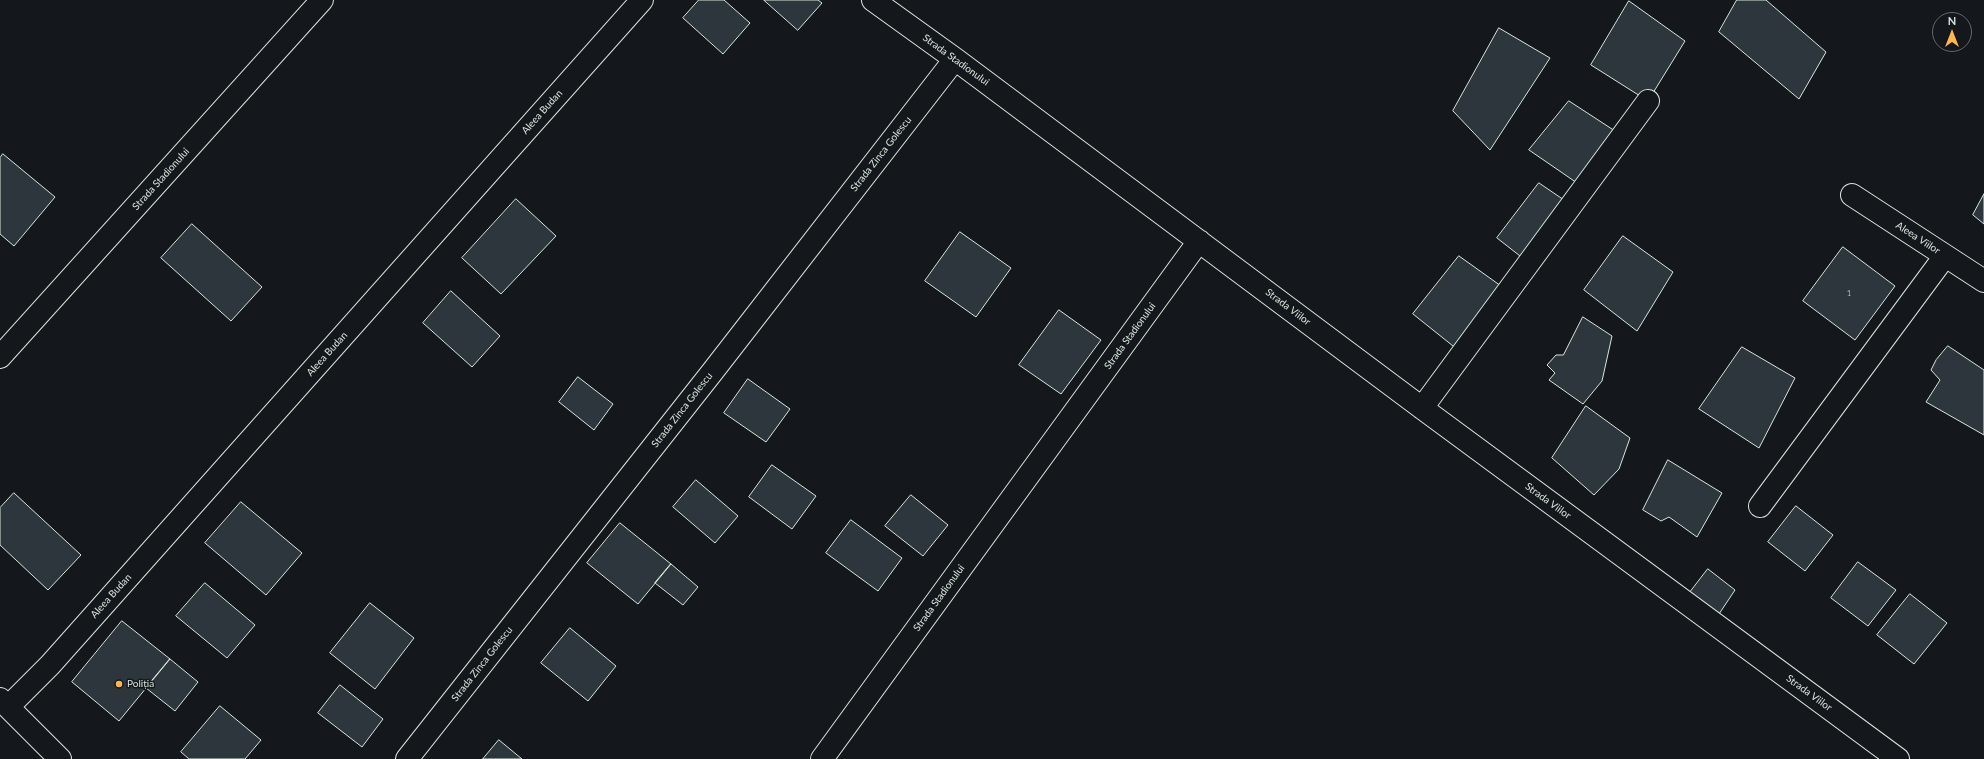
<!DOCTYPE html>
<meta charset="utf-8">
<style>
body{margin:0}
#map{position:relative;width:1984px;height:759px;overflow:hidden;background:#14181c;font-family:Lato,sans-serif}
canvas{display:block}
.north{position:absolute;left:1932px;top:12px;width:40px;height:40px;box-sizing:border-box;background:#14181c;border:1px solid #626a69;border-radius:50%;rotate:0deg;font-size:11px;font-weight:700;line-height:16px;text-align:center;color:#d8e6dc}
.north::after{content:'';display:block;margin:auto;width:14px;height:18px;background:#ffb74d;clip-path:polygon(50% 0,100% 100%,50% 72%,0 100%)}
</style>
<div id="map">
<canvas width="1984" height="759"></canvas>
<div class="north">N</div>
</div>
<script>
const context = document.querySelector('canvas').getContext('2d');
context.lineJoin = 'round';
function paint(path, color) { context.fillStyle = color; context.fill(path, 'evenodd'); }
function strokePath(path, color, width, dash) { context.strokeStyle = color; context.lineWidth = width; context.lineCap = dash ? 'butt' : 'round'; context.setLineDash(dash || []); context.stroke(path); }
function label(font, color, halo, rows, align = 'center') {
  context.font = font + ' Lato,sans-serif'; context.lineWidth = 3; context.setLineDash([]); context.textBaseline = 'middle'; context.strokeStyle = halo; context.fillStyle = color; for (const [text, x, y, turn = 0] of rows) {
    context.save(); context.translate(x, y); context.rotate((+turn || 0) * Math.PI / 180); context.textAlign = isNaN(turn) ? turn : align; if (halo) context.strokeText(text, 0, 0); context.fillText(text, 0, 0); context.restore();
  }
}
const building = new Path2D(`
 M 699,0 L 724,0 L 750,23 L 723,54 L 683,18 Z
 M 764,0 L 818,0 L 822,3 L 798,30 Z
 M 1737,0 L 1766,0 L 1826,52 L 1799,99 L 1719,32 Z
 M 1629,1 L 1685,41 L 1648,101 L 1591,65 Z
 M 1499,28 L 1550,58 L 1490,150 L 1453,111 Z
 M 1569,101 L 1615,131 L 1580,185 L 1529,150 Z
 M 3,154 L 55,197 L 14,246 L 0,234 L 0,158 Z
 M 1539,183 L 1567,202 L 1529,263 L 1497,238 Z
 M 1984,194 L 1984,224 L 1973,215 Z
 M 516,199 L 556,236 L 501,294 L 462,258 Z
 M 192,224 L 262,287 L 231,321 L 161,258 Z
 M 960,232 L 1011,268 L 976,317 L 925,281 Z
 M 1623,236 L 1673,272 L 1637,331 L 1584,290 Z
 M 1843,247 L 1895,286 L 1855,340 L 1803,301 Z
 M 1459,256 L 1508,291 L 1463,354 L 1413,314 Z
 M 451,291 L 500,336 L 472,367 L 423,323 Z
 M 1059,310 L 1101,340 L 1061,394 L 1019,365 Z
 M 1583,317 L 1612,336 L 1602,381 L 1583,404 L 1549,380 L 1555,373 L 1547,365 L 1556,355 L 1563,355 Z
 M 1948,346 L 1984,370 L 1984,435 L 1926,402 L 1940,380 L 1931,370 L 1936,360 Z
 M 1742,347 L 1795,378 L 1759,448 L 1699,409 Z
 M 578,377 L 613,404 L 594,430 L 559,402 Z
 M 748,379 L 790,409 L 766,442 L 724,413 Z
 M 1586,406 L 1630,438 L 1619,469 L 1594,495 L 1552,458 Z
 M 1668,460 L 1722,493 L 1697,537 L 1669,517 L 1661,521 L 1643,510 Z
 M 772,465 L 816,496 L 792,529 L 749,497 Z
 M 696,480 L 738,516 L 715,543 L 673,507 Z
 M 14,493 L 81,555 L 48,590 L 0,545 L 0,508 Z
 M 911,495 L 948,525 L 923,556 L 885,526 Z
 M 241,502 L 302,553 L 266,595 L 205,543 Z
 M 1796,506 L 1833,535 L 1805,571 L 1768,542 Z
 M 851,520 L 902,558 L 878,591 L 826,553 Z
 M 620,523 L 671,564 L 638,604 L 587,563 Z
 M 1858,562 L 1896,590 L 1868,626 L 1831,598 Z
 M 671,564 L 698,587 L 683,605 L 655,583 Z
 M 1708,569 L 1735,590 L 1717,617 L 1688,595 Z
 M 205,583 L 255,625 L 227,658 L 176,616 Z
 M 1910,594 L 1947,623 L 1914,664 L 1877,635 Z
 M 370,603 L 414,638 L 375,689 L 330,653 Z
 M 122,621 L 170,659 L 119,721 L 72,682 Z
 M 570,628 L 616,666 L 588,701 L 541,663 Z
 M 170,659 L 198,682 L 175,711 L 146,688 Z
 M 340,685 L 383,719 L 362,747 L 318,713 Z
 M 220,706 L 261,740 L 245,759 L 189,759 L 181,752 Z
 M 499,740 L 522,759 L 483,759 Z`);
paint(building, '#2c363c');
strokePath(building, '#d8e6dc', 1);
const minor = new Path2D(`
 M 873,0 L 955,59 L 1422,408 L 1898,759
 M 1852,195 L 1984,281
 M 0,357 L 322,0
 M 1422,408 L 1648,101
 M 1760,506 L 1945,256
 M 9,706 L 50,665 L 642,0
 M 407,759 L 713,371 L 955,59
 M 822,759 L 1199,241`);
const tertiary = new Path2D(`
 M 0,699 L 60,759`);
strokePath(minor, '#d8e6dc', 24);
strokePath(tertiary, '#d8e6dc', 24);
strokePath(minor, '#14181c', 22);
strokePath(tertiary, '#14181c', 22);
for (const [x, y, r, color] of [
 [119,684,4,"#ffb74d"]
]) { const dot = new Path2D(); dot.arc(x, y, r, 0, 2 * Math.PI); context.fillStyle = color; context.fill(dot); strokePath(dot, '#14181c', 1.5); }
label('8px', '#adbab4', null, [
 ["1",1849,293]
]);
label('10px', '#d8e6dc', '#14181c', [
 ["Strada Stadionului",956,60,36],
 ["Aleea Budan",542,112,-48],
 ["Strada Zinca Golescu",881,154,-52],
 ["Strada Stadionului",161,179,-48],
 ["Aleea Viilor",1918,238,33],
 ["Strada Viilor",1288,307,37],
 ["Strada Stadionului",1130,336,-54],
 ["Aleea Budan",327,354,-48],
 ["Strada Zinca Golescu",682,410,-52],
 ["Strada Viilor",1548,501,36],
 ["Aleea Budan",111,596,-48],
 ["Strada Stadionului",939,598,-54],
 ["Strada Zinca Golescu",482,664,-52],
 ["Strada Viilor",1809,693,36]
]);
label('10px', '#d8e6dc', '#14181c', [
 ["Poliția",127,684]
], 'left');
</script>
